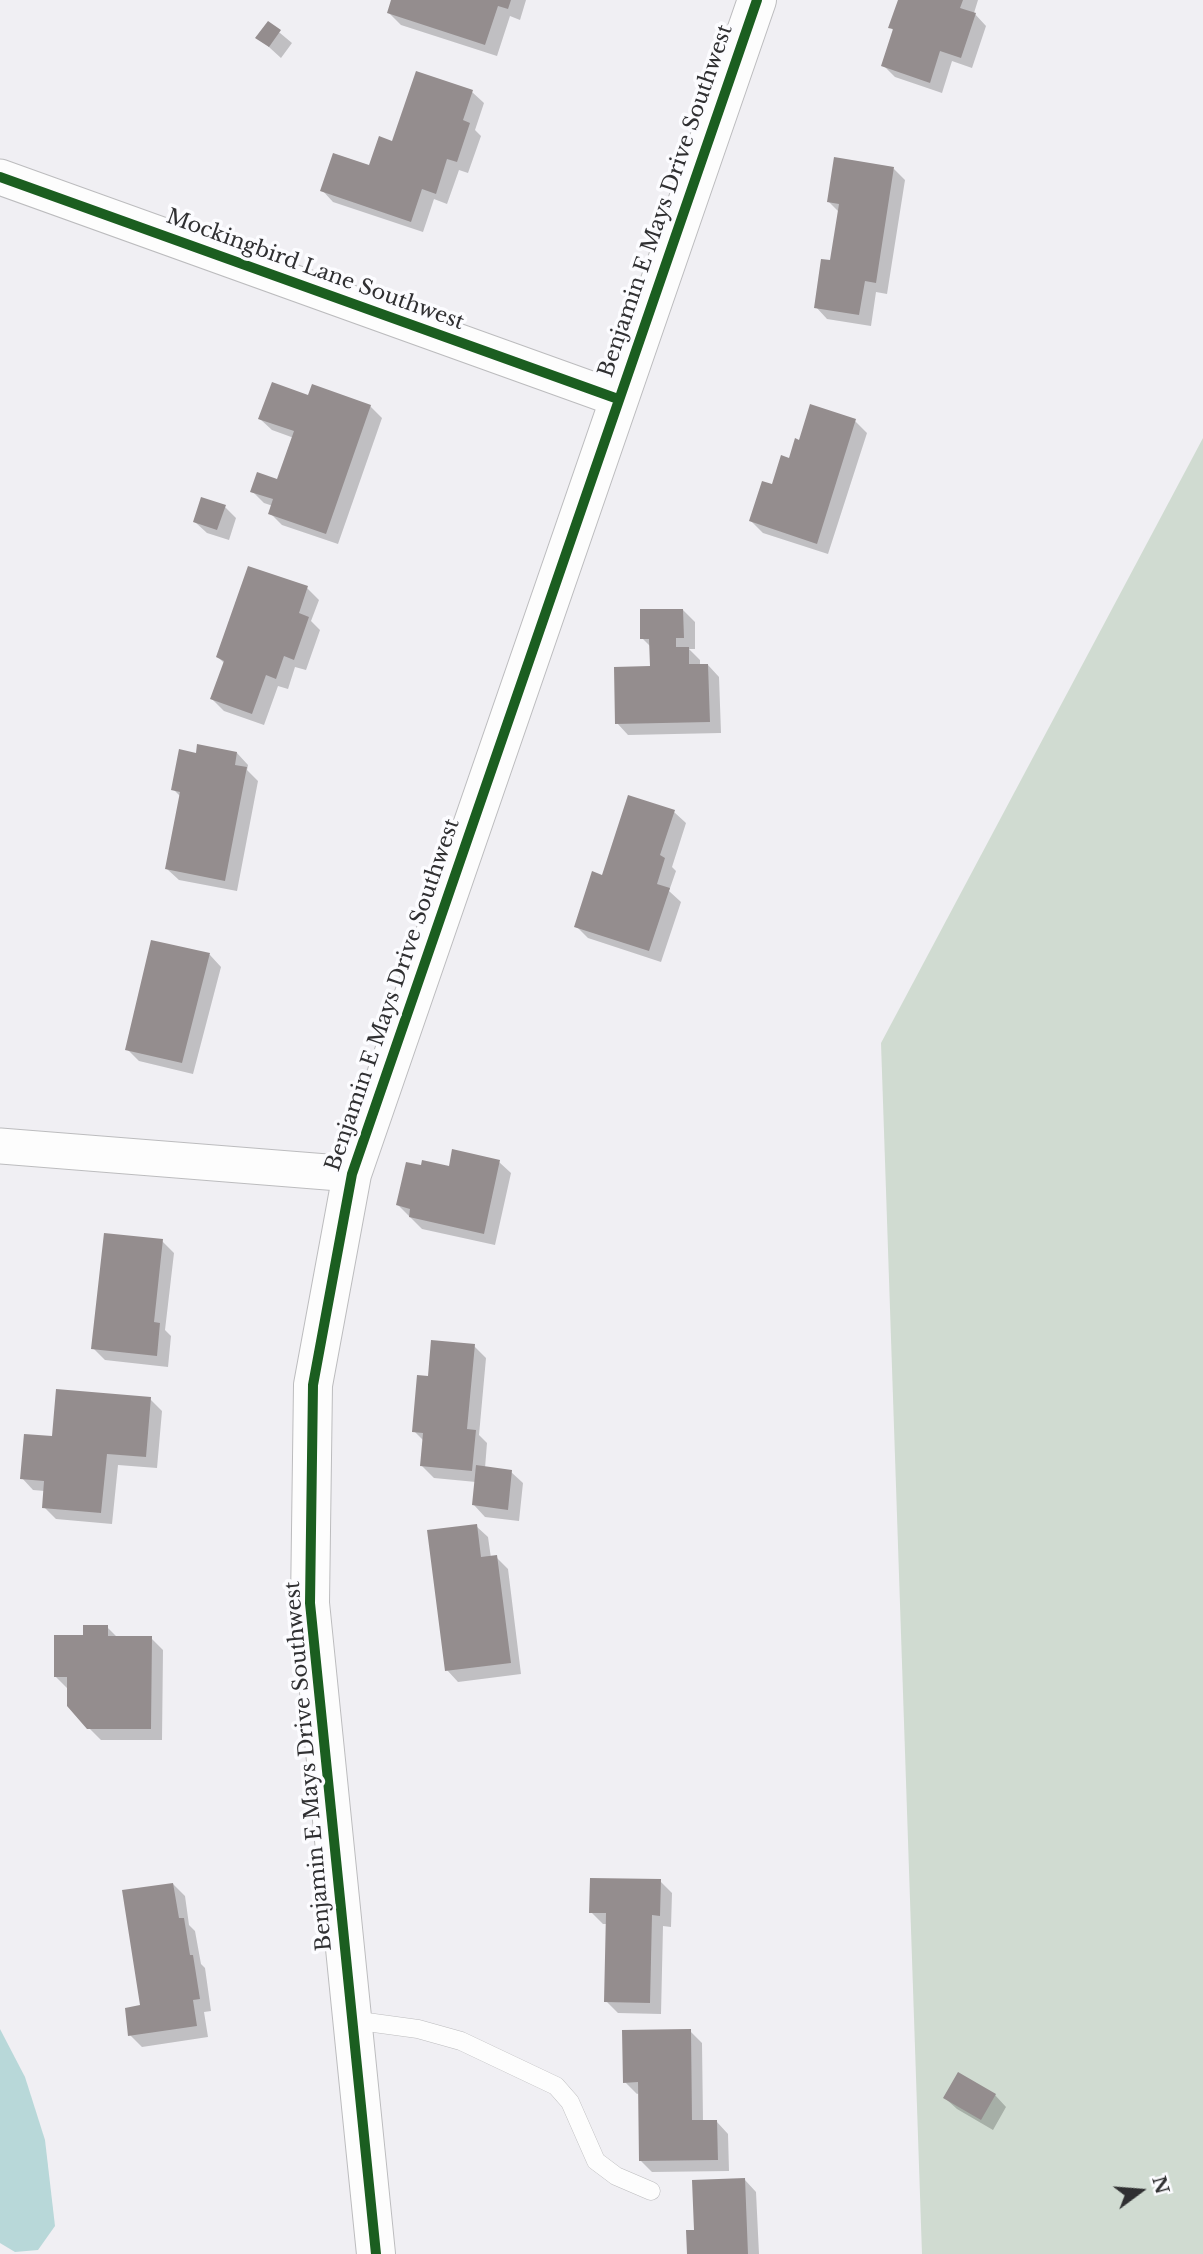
<!DOCTYPE html>
<style>
body{margin:0}
#map{position:relative;width:1203px;height:2254px;overflow:hidden;background:#f0eff3;font-family:"Libre Baskerville",serif}
canvas{display:block}
.north{position:absolute;left:1105px;top:2156px;width:70px;height:70px;-webkit-text-stroke:5px #fcfcff;paint-order:stroke;rotate:74deg;font-size:19px;font-weight:700;line-height:28px;text-align:center;color:#303032}
.north::after{content:'';display:block;margin:auto;width:24px;height:32px;background:#303032;clip-path:polygon(50% 0,100% 100%,50% 72%,0 100%)}
</style>
<div id="map">
<canvas width="1203" height="2254"></canvas>
<div class="north">N</div>
</div>
<script>
const context = document.querySelector('canvas').getContext('2d');
context.lineJoin = 'round';
function paint(path, color) { context.fillStyle = color; context.fill(path, 'evenodd'); }
function strokePath(path, color, width, dash) { context.strokeStyle = color; context.lineWidth = width; context.lineCap = dash ? 'butt' : 'round'; context.setLineDash(dash || []); context.stroke(path); }
function label(font, color, halo, rows, align = 'center') {
  context.font = font + ' "Libre Baskerville",serif'; context.lineWidth = 7; context.setLineDash([]); context.textBaseline = 'middle'; context.strokeStyle = halo; context.fillStyle = color; for (const [text, x, y, turn = 0] of rows) {
    context.save(); context.translate(x, y); context.rotate((+turn || 0) * Math.PI / 180); context.textAlign = isNaN(turn) ? turn : align; if (halo) context.strokeText(text, 0, 0); context.fillText(text, 0, 0); context.restore();
  }
}
paint(new Path2D(`
 M 1203,438 L 1203,2254 L 922,2254 L 881,1043 Z`), '#d0dbd1');
paint(new Path2D(`
 M 0,2029 L 25,2077 L 45,2140 L 55,2226 L 38,2250 L 15,2252 L 0,2243 Z`), '#b8d8d9');
paint(new Path2D(`
 M 393,0 L 526,0 L 520,20 L 510,16 L 497,56 L 401,25 L 389,13 Z
 M 900,0 L 978,0 L 974,13 L 986,26 L 972,68 L 952,61 L 942,93 L 895,77 L 883,65 L 894,31 L 890,27 Z
 M 268,23 L 292,43 L 281,58 L 258,37 Z
 M 472,92 L 484,103 L 475,130 L 481,136 L 468,173 L 459,170 L 447,204 L 434,199 L 423,232 L 333,202 L 322,190 L 370,167 L 393,143 Z
 M 894,169 L 905,180 L 887,294 L 876,292 L 871,326 L 827,319 L 816,307 L 832,262 L 840,213 L 829,202 Z
 M 309,398 L 370,406 L 382,418 L 338,544 L 282,525 L 270,513 L 273,506 L 264,503 L 252,491 L 278,482 L 294,438 L 272,430 L 260,419 Z
 M 855,421 L 867,433 L 828,554 L 763,533 L 751,521 L 800,442 Z
 M 225,507 L 236,518 L 229,540 L 207,533 L 195,522 Z
 M 307,588 L 319,600 L 311,621 L 320,630 L 306,670 L 295,667 L 288,689 L 278,686 L 264,725 L 224,711 L 212,699 L 225,664 L 218,657 Z
 M 683,610 L 695,622 L 695,649 L 689,649 L 700,660 L 700,665 L 708,665 L 719,677 L 721,733 L 628,735 L 617,723 L 651,668 L 651,647 L 642,638 Z
 M 237,753 L 248,765 L 247,770 L 258,781 L 237,891 L 179,880 L 167,869 L 181,797 L 173,789 L 197,755 Z
 M 674,812 L 686,823 L 672,867 L 676,871 L 669,891 L 681,902 L 661,962 L 588,938 L 576,926 L 603,877 Z
 M 153,942 L 210,955 L 221,967 L 193,1074 L 139,1061 L 127,1049 Z
 M 499,1162 L 511,1173 L 495,1245 L 422,1229 L 398,1205 L 450,1168 Z
 M 162,1241 L 174,1253 L 165,1330 L 171,1336 L 168,1367 L 105,1360 L 93,1348 Z
 M 474,1346 L 486,1358 L 479,1435 L 487,1443 L 485,1468 L 511,1472 L 523,1483 L 519,1521 L 485,1517 L 474,1505 L 476,1482 L 434,1478 L 422,1466 L 424,1441 L 414,1431 L 429,1378 Z
 M 150,1399 L 162,1411 L 157,1468 L 118,1465 L 112,1524 L 56,1519 L 44,1507 L 45,1491 L 33,1490 L 22,1478 L 53,1438 Z
 M 476,1526 L 488,1537 L 491,1558 L 496,1557 L 508,1569 L 521,1674 L 458,1682 L 447,1670 Z
 M 107,1627 L 118,1638 L 151,1638 L 163,1650 L 162,1740 L 101,1740 L 89,1728 L 67,1688 L 55,1676 L 85,1636 Z
 M 660,1881 L 672,1893 L 671,1927 L 663,1926 L 661,2014 L 618,2013 L 606,2001 L 607,1924 L 603,1924 L 591,1912 Z
 M 173,1884 L 185,1896 L 189,1925 L 195,1931 L 201,1964 L 205,1968 L 211,2011 L 204,2012 L 208,2037 L 142,2047 L 130,2035 L 142,2007 Z
 M 690,2031 L 702,2043 L 703,2122 L 717,2122 L 728,2134 L 729,2171 L 652,2172 L 641,2161 L 640,2093 L 637,2094 L 625,2082 Z
 M 995,2095 L 1006,2107 L 993,2130 L 957,2109 L 945,2098 Z
 M 745,2180 L 756,2192 L 759,2254 L 689,2254 Z`), '#0003');
paint(new Path2D(`
 M 391,0 L 511,0 L 508,9 L 498,6 L 485,45 L 387,13 Z
 M 898,0 L 963,0 L 960,8 L 976,13 L 961,58 L 940,51 L 930,83 L 881,66 L 893,29 L 888,28 Z
 M 268,21 L 281,30 L 269,47 L 255,38 Z
 M 416,71 L 473,90 L 463,120 L 470,123 L 457,162 L 447,159 L 436,194 L 422,189 L 411,222 L 320,191 L 333,153 L 369,165 L 379,136 L 392,141 Z
 M 834,157 L 894,167 L 876,283 L 865,281 L 859,315 L 814,308 L 821,259 L 830,260 L 839,204 L 827,202 Z
 M 272,382 L 308,395 L 312,384 L 371,405 L 326,534 L 268,514 L 273,499 L 250,492 L 257,472 L 277,479 L 294,431 L 258,419 Z
 M 810,404 L 856,419 L 817,544 L 749,521 L 762,481 L 772,484 L 781,455 L 789,458 L 795,438 L 799,440 Z
 M 201,497 L 226,505 L 217,530 L 193,522 Z
 M 248,566 L 308,586 L 299,613 L 309,617 L 294,660 L 284,656 L 276,679 L 266,675 L 252,714 L 210,699 L 224,661 L 216,657 Z
 M 640,609 L 683,609 L 684,638 L 676,638 L 676,647 L 689,647 L 689,664 L 708,664 L 710,722 L 615,724 L 614,667 L 650,666 L 649,639 L 640,639 Z
 M 197,744 L 237,752 L 235,765 L 247,767 L 225,881 L 165,869 L 180,792 L 171,790 L 179,749 L 196,753 Z
 M 628,795 L 675,810 L 660,855 L 665,858 L 657,884 L 670,888 L 649,951 L 574,927 L 592,871 L 602,875 Z
 M 151,940 L 210,953 L 182,1063 L 125,1050 Z
 M 452,1149 L 500,1160 L 484,1234 L 409,1217 L 410,1209 L 396,1205 L 406,1162 L 421,1165 L 422,1160 L 449,1166 Z
 M 104,1233 L 163,1239 L 154,1322 L 160,1323 L 157,1356 L 91,1349 Z
 M 431,1340 L 475,1344 L 467,1429 L 476,1430 L 472,1471 L 420,1466 L 423,1433 L 412,1432 L 417,1375 L 428,1376 Z
 M 56,1389 L 151,1397 L 146,1457 L 107,1454 L 101,1513 L 42,1508 L 44,1481 L 20,1479 L 24,1434 L 52,1436 Z
 M 476,1465 L 512,1470 L 508,1510 L 472,1505 Z
 M 477,1524 L 481,1557 L 497,1555 L 511,1663 L 445,1671 L 427,1530 Z
 M 83,1625 L 108,1625 L 108,1636 L 152,1636 L 151,1729 L 87,1729 L 67,1706 L 67,1677 L 54,1677 L 54,1635 L 83,1635 Z
 M 590,1878 L 661,1879 L 660,1916 L 652,1915 L 650,2003 L 604,2002 L 606,1913 L 589,1913 Z
 M 173,1883 L 179,1918 L 184,1918 L 190,1955 L 193,1955 L 200,1999 L 193,2000 L 197,2026 L 128,2036 L 125,2008 L 140,2005 L 122,1890 Z
 M 691,2029 L 692,2120 L 717,2120 L 718,2160 L 639,2161 L 638,2082 L 623,2083 L 622,2030 Z
 M 958,2072 L 996,2094 L 981,2120 L 943,2098 Z
 M 745,2178 L 748,2254 L 687,2254 L 686,2230 L 694,2230 L 692,2180 Z`), '#948d8e');
const service = new Path2D(`
 M 352,2020 L 418,2029 L 461,2041 L 556,2086 L 570,2102 L 596,2161 L 616,2176 L 651,2191`);
const minor = new Path2D(`
 M 0,177 L 618,399
 M 0,1146 L 352,1174`);
const tertiary = new Path2D(`
 M 376,2254 L 310,1603 L 313,1385 L 352,1174 L 757,0`);
strokePath(service, '#bcbcbe', 19);
strokePath(minor, '#bcbcbe', 37);
strokePath(tertiary, '#bcbcbe', 40);
strokePath(service, '#fdfdfd', 18);
strokePath(minor, '#fdfdfd', 35);
strokePath(tertiary, '#fdfdfd', 38);
strokePath(new Path2D(`
 M 0,177 L 618,399
 M 376,2254 L 310,1603 L 313,1385 L 352,1174 L 757,0`), '#1b5e20', 10);
label('21px', '#303032', '#fcfcff', [
 ["Benjamin E Mays Drive Southwest",666,201,-71],
 ["Mockingbird Lane Southwest",315,270,20],
 ["Benjamin E Mays Drive Southwest",393,995,-71],
 ["Benjamin E Mays Drive Southwest",309,1766,-95]
]);
</script>
